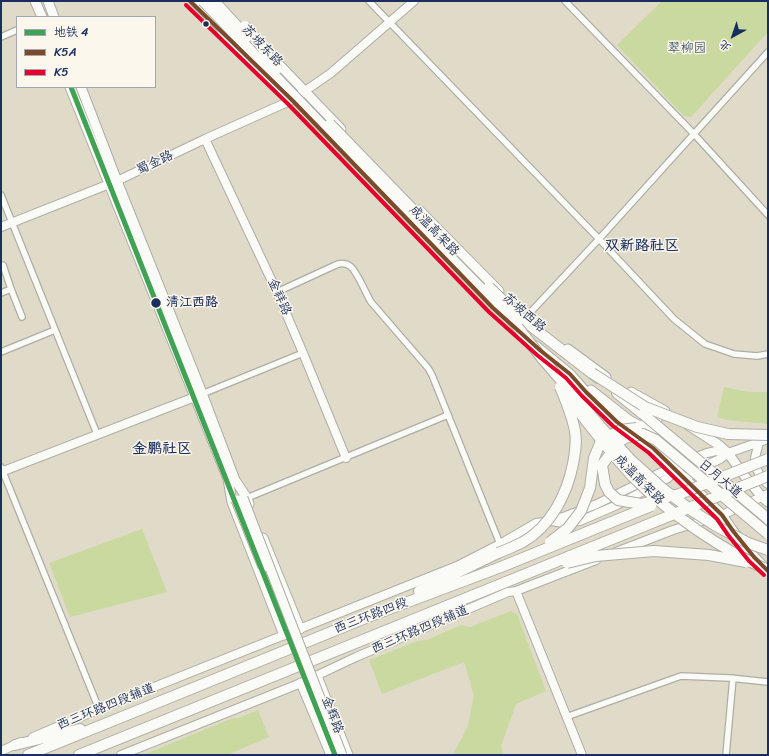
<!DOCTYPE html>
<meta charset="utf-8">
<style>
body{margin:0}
#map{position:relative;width:769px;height:756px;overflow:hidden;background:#dfdbc8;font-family:Sriracha,"LXGW WenKai TC",sans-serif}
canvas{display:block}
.frame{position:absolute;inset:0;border:2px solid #1b2f5e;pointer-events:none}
.legend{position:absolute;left:16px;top:16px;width:140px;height:72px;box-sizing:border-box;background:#fbf7ec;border:1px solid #a1a7b3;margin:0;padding:5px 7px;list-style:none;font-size:12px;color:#1b2f5e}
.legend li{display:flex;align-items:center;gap:8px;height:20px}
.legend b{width:20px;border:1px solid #a1a7b3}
.north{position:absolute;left:713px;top:16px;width:40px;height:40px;-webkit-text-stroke:3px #fbf7ec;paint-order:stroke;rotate:220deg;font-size:11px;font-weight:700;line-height:16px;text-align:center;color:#1b2f5e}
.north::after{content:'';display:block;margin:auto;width:14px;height:18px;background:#1b2f5e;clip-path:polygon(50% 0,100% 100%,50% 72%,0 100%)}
</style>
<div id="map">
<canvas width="769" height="756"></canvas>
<div class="frame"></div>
<ul class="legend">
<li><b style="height:5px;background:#40a253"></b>地铁 4</li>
<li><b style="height:5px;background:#7a4b2a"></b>K5A</li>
<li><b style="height:5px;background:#e4002b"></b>K5</li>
</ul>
<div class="north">北</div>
</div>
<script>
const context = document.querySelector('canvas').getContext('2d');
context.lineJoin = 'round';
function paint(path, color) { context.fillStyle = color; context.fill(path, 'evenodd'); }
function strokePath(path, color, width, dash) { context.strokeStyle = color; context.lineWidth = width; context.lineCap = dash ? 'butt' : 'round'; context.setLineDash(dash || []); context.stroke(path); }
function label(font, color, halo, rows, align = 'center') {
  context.font = font + ' Sriracha,"LXGW WenKai TC",sans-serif'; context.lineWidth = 3; context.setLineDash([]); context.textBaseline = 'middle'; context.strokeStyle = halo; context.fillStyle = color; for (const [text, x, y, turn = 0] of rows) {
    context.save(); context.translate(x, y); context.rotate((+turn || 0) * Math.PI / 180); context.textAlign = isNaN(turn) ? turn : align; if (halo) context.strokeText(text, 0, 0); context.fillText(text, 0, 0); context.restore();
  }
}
paint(new Path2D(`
 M 662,1 L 768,1 L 768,32 L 691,117 L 684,116 L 617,45 Z
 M 724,387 L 748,392 L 768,392 L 768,424 L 727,420 L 717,417 Z
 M 142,529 L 167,592 L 70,617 L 49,563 Z
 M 511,611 L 517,614 L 546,691 L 516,704 L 501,746 L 503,755 L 453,755 L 468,726 L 474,695 L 464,662 L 382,694 L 369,660 L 417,641 L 427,640 L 461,625 L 470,627 Z
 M 258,710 L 269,737 L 227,755 L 143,755 L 233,718 L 239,718 Z`), '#cad99f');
const street = new Path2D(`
 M 369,1 L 599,239 L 674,319 L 705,344 L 734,354 L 757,356 L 768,354
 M 565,1 L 694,134 L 768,215
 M 1,37 L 17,30
 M 1,195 L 97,434
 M 3,265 L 11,289 L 22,317
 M 277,292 L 338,264 C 342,263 346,263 350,266 C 357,271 366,294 371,302 L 428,368 L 432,375 L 500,544
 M 1,293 L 11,289
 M 526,317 L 599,239 L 768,52
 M 1,352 L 55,330
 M 202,394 L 303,353
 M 1,467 L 99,709
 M 247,498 L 448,415
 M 566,717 L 681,676 L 730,678 L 768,682
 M 726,755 L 733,678`);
const secondary = new Path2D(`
 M 205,139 L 277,292 L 303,353 L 346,458
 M 1,227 L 117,181 L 205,139 L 292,100 L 331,73 L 414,1
 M 759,442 C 758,447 756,453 755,458 C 754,468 761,479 768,484
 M 1,472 L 200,395
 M 685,480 L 689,476 L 707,465 L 720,459 L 728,453 L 768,439
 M 551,520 L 566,516 L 597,504 L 664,471 L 676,470
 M 616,552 L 673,530 L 722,515 L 768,494
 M 516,591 L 582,755
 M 33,737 L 99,709 L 457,566 L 500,544 L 536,523 L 551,521 L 563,523 L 580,521 L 617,505 L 668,478 L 676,470 L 691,459 L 707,453 L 716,451 L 728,453
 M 1,751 L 21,742
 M 121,755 L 301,683 L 356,657 L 508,592 L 516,591 L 596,560`);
const primary = new Path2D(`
 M 35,1 L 42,17
 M 48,1 L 54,17
 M 222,32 L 288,96
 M 271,56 L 341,129
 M 70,87 L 228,479 L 232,502 L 284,635
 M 81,87 L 117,181 L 200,388 L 235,480 L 247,498 L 249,504
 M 419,210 L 499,291
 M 536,346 L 570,374 L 586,392 L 617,422 L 653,448 L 676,470 L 722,515 L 733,531 L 754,557 L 764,567
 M 568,349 L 606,377
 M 591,390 L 629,420 L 638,425 L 644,426 L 654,424 L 657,420 L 658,414 L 655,407
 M 631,392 L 665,411
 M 688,425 L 719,445 L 728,453 L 743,474 L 762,497 L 768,502
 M 263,538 L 300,629
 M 317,676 L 348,755
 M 301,683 L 331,755`);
const highway = new Path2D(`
 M 195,1 L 229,35
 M 522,319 L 598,378
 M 617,393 L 643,414
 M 637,428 L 646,428 L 669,438
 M 419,591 L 498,553
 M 15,745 L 80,729
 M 28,755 L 117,719 L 368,617 L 501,567
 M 79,755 L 506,582`);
strokePath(street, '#aeada6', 8);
strokePath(secondary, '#aeada6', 10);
strokePath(primary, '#aeada6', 11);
strokePath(highway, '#aeada6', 12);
strokePath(street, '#fafaf7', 5.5);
strokePath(secondary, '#fafaf7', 8);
strokePath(primary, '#fafaf7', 9);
strokePath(highway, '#fafaf7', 10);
const primaryBridge = new Path2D(`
 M 243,498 L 342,755
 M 236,500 L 263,567`);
const highwayBridge = new Path2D(`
 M 203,1 L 392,198 L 513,321 L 541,357 L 578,400 L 600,426 L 632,461 L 662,488 L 691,510 L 716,526 L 748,543 L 768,550
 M 214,1 L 247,37
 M 245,26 L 254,36 L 277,69
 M 330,124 L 423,220
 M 489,287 L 522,319
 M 592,373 L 645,407 L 697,427 L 728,434 L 768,435
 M 571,401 C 591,428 611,453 633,477 C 670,514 720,549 768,570
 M 643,414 L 768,519
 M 683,493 L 641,504 L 618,500 L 609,492 L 605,484 L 602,465 L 619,442 L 625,438 L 643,434 L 656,440 L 768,534
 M 677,495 L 768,459
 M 550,542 L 568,528 L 581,511 L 590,488 L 594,458 L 601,441 L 620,430 L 637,428
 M 498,553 C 506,550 515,546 523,542 C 551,526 567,494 573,464 C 575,453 577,442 575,431 C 572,415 566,401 560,387
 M 567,563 L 596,556 L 654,551 L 709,555 L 746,562
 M 501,567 L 651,506
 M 506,582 L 768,476`);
strokePath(primaryBridge, '#aeada6', 11, []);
strokePath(highwayBridge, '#aeada6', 12, []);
strokePath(primaryBridge, '#fafaf7', 9);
strokePath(highwayBridge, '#fafaf7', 10);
strokePath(new Path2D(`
 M 190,1 L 292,100 L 493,308 L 541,351 L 570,374 L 586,392 L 617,422 L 653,448 L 722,515 L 733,531 L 754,557 L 768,571`), '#7a4b2a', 4);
strokePath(new Path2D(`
 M 186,5 L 288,104 L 489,312 L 537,355 L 566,378 L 582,396 L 613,426 L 649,453 L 717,519 L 728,535 L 749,561 L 764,575`), '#e4002b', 4);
strokePath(new Path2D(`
 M 71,87 L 335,755`), '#40a253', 5);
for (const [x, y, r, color] of [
 [206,24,3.5,"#1b2f5e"],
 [156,303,5.5,"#1b2f5e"]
]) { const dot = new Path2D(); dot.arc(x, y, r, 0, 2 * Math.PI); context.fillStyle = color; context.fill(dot); strokePath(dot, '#fbf7ec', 1.5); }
label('13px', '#1b2f5e', '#fbf7ec', [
 ["苏坡东路",262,46,46],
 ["蜀金路",155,163,-25],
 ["成温高架路",434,231,46],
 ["金祥路",279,297,66],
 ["苏坡西路",524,313,41],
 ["日月大道",720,479,40],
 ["成温高架路",639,480,45],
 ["西三环路四段",371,616,-21],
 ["西三环路四段辅道",420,630,-23],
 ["西三环路四段辅道",106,707,-22],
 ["金辉路",332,715,69]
]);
label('13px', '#425966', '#fbf7ec', [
 ["翠柳园",687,49]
]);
label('bold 13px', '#1b2f5e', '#fbf7ec', [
 ["清江西路",166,303]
], 'left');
label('bold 15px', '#1b2f5e', '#fbf7ec', [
 ["双新路社区",642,246],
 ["金鹏社区",162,449]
]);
</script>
